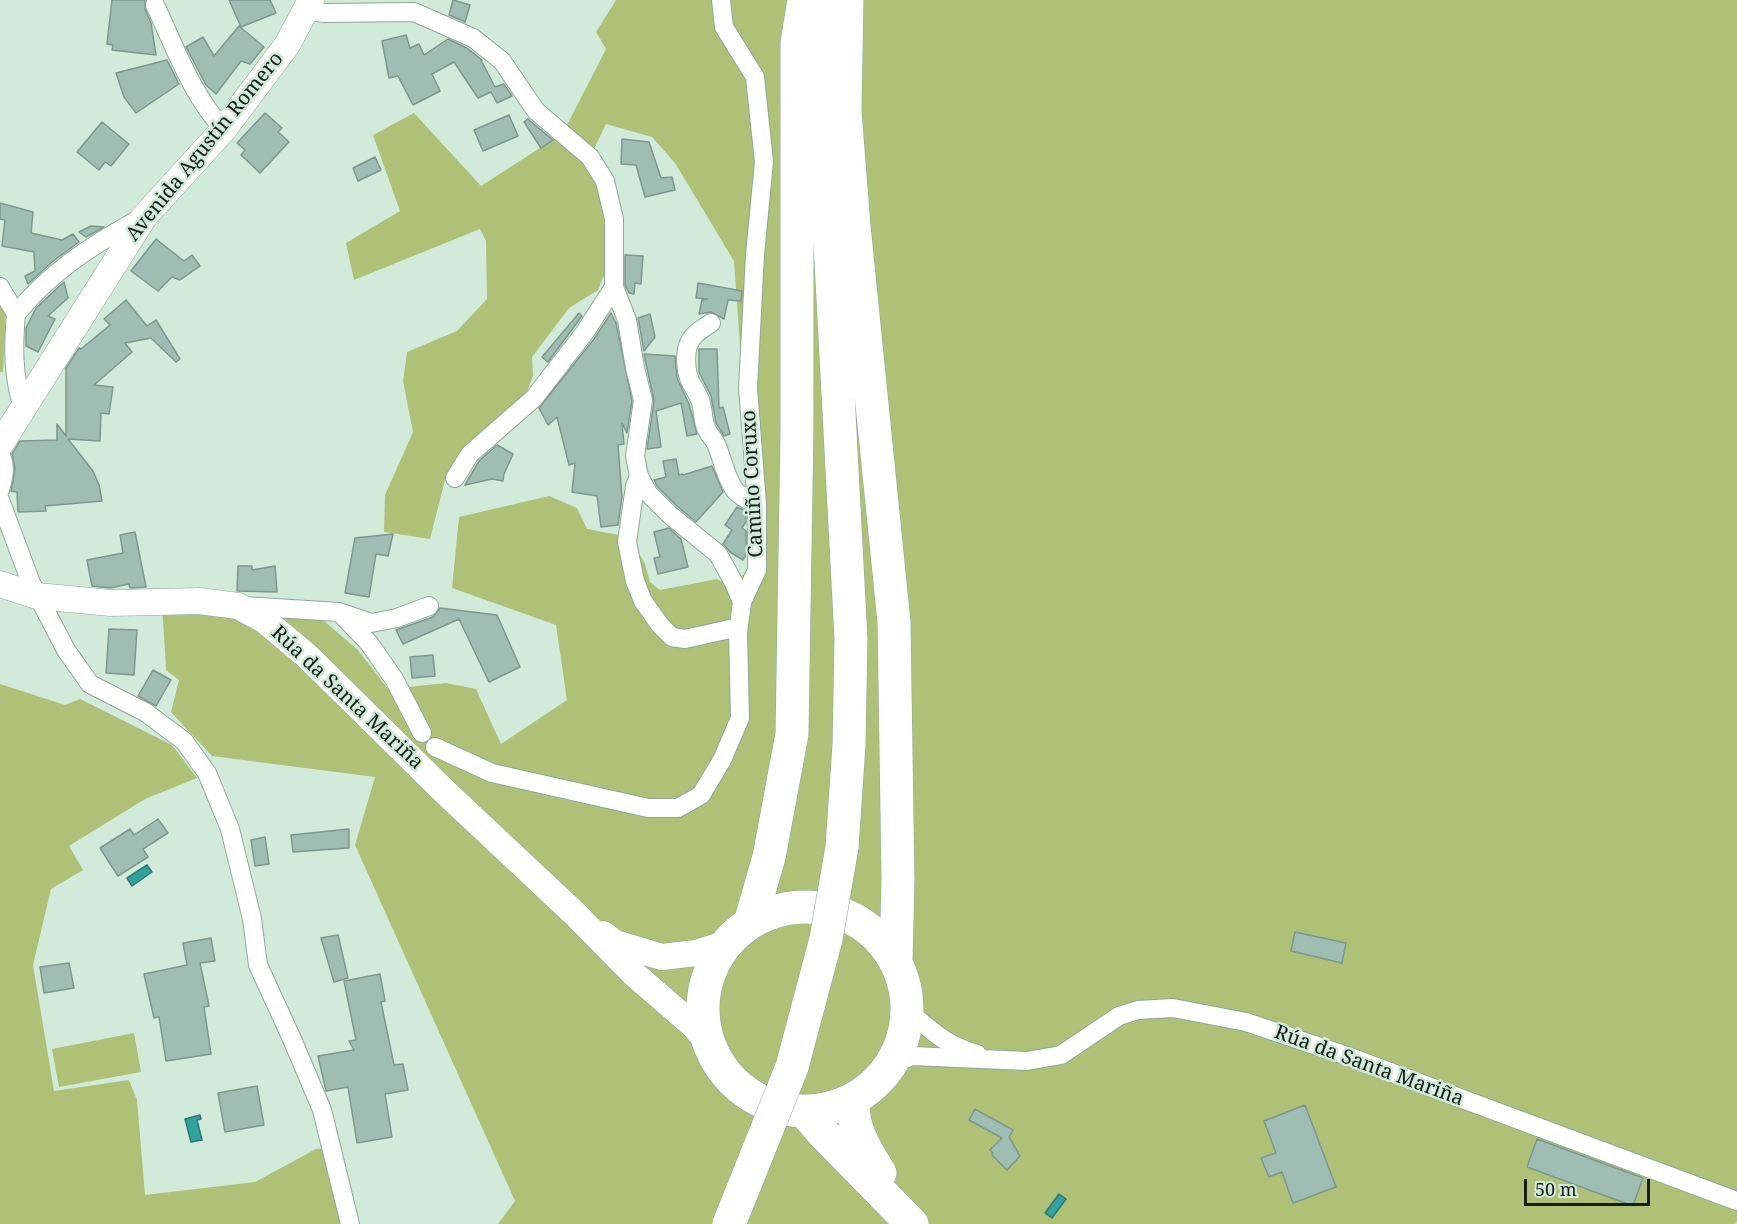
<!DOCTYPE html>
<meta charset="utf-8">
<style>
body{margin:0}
#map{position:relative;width:1737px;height:1224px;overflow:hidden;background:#d1eada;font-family:"Noto Serif",serif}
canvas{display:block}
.scale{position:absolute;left:1524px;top:1179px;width:126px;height:27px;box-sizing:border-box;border:3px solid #141d18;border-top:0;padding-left:8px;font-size:18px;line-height:21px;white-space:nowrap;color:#141d18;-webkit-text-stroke:4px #d1eada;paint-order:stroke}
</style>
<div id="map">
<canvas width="1737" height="1224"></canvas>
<div class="scale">50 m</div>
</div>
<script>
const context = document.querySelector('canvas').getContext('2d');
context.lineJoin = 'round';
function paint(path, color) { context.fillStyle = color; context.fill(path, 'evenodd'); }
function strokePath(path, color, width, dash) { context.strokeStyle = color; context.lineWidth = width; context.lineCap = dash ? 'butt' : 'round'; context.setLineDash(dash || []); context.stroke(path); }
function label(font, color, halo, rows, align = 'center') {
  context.font = font + ' "Noto Serif",serif'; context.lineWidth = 5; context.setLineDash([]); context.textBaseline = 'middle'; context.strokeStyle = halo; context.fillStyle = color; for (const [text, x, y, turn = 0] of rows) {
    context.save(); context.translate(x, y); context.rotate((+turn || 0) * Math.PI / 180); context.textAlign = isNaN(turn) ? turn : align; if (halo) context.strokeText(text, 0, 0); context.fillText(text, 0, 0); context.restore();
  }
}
paint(new Path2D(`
 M 616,0 L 1737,0 L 1737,1222 L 1735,1224 L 498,1224 L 515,1201 L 355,845 L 375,777 L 212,756 L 171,712 L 179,680 L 166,670 L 162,602 L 311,610 L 358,650 L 388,689 L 446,683 L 476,689 L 501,744 L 567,700 L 556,625 L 452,588 L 459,517 L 549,496 L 577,508 L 587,529 L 619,535 L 640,555 L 645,564 L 650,582 L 660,590 L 717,579 L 726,584 L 756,568 L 734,261 L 675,163 L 652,137 L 606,124 L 590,157 L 605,214 L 608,265 L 598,290 L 569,308 L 532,357 L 533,376 L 526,394 L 463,449 L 446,476 L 430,539 L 384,532 L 385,495 L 413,432 L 403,381 L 407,352 L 457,331 L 487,299 L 486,241 L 480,229 L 354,280 L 346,243 L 400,211 L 373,135 L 414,113 L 481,186 L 563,133 L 606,49 L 596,32 Z
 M 0,303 L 6,310 L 3,372 L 0,372 Z
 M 0,684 L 65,705 L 80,699 L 172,745 L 197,778 L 145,799 L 69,846 L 83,870 L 51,889 L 33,965 L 54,1091 L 129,1080 L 137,1100 L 145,1195 L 255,1182 L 316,1149 L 331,1148 L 350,1224 L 0,1224 Z
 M 134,1033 L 141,1072 L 59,1087 L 52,1049 Z`), '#afc176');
const water = new Path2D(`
 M 147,865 L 152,872 L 132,886 L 127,878 Z
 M 200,1115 L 201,1119 L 197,1120 L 202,1140 L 191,1142 L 185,1119 Z
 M 1059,1194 L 1066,1199 L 1052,1218 L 1045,1213 Z`);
paint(water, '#33a19e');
strokePath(water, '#2a7976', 1.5);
const building = new Path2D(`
 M 112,0 L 145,0 L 145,9 L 151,23 L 156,55 L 112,50 L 113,45 L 107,44 Z
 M 229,0 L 270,0 L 276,13 L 241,27 Z
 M 453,0 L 470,5 L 465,22 L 449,15 Z
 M 239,26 L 264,47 L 250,64 L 241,61 L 216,94 L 206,85 L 186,47 L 203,37 L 214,56 Z
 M 406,35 L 410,48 L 419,44 L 424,55 L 448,39 L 467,48 L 482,60 L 481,60 L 495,87 L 504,84 L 512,96 L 497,103 L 491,92 L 478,98 L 454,62 L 432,74 L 440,91 L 413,105 L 398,76 L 389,78 L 382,41 Z
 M 167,60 L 179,84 L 136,113 L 124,97 L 116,73 Z
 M 265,113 L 282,128 L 278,132 L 289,142 L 260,173 L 241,155 L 245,150 L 237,143 Z
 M 509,115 L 518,136 L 483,151 L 474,130 Z
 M 528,119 L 529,120 L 553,140 L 541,148 L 524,122 Z
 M 102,122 L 129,144 L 111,166 L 105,162 L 99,170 L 77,152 Z
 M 622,139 L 649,142 L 661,178 L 672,177 L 675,190 L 645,197 L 636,165 L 621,164 Z
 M 375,157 L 381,170 L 358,181 L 353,168 Z
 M 0,203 L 33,212 L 31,233 L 62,240 L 73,234 L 79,242 L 52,262 L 28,284 L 25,276 L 35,271 L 34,252 L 2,246 L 5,220 L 0,219 Z
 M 91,226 L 104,227 L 86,237 L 79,232 Z
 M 156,239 L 184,261 L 192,255 L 200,266 L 180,280 L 172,277 L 158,291 L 131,271 Z
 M 625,255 L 643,256 L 641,284 L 635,283 L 634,294 L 629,293 L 625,285 Z
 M 64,282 L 68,298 L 48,316 L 55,319 L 38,352 L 26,346 L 26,328 L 36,308 Z
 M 698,283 L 742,291 L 741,301 L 728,300 L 724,319 L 711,312 L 699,314 L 702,300 L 708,299 L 696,298 Z
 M 126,300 L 147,326 L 156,320 L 180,359 L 176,362 L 151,338 L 125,343 L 132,352 L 94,385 L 113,387 L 109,414 L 101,413 L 100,441 L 68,439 L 93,471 L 99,485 L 102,501 L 45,506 L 46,511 L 18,512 L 17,492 L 11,491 L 15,468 L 12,454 L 20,441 L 57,440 L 57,424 L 66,436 L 66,368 L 79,348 L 81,349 L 110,325 L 104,319 Z
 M 579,313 L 582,316 L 548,362 L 542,357 Z
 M 611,313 L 616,323 L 632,401 L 627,433 L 622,423 L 624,444 L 618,445 L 622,497 L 618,525 L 601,527 L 597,496 L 572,492 L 575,463 L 569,465 L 557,417 L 548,425 L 539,408 L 594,339 Z
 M 650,314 L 655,337 L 644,351 L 638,318 Z
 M 699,349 L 717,349 L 719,408 L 723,407 L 730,434 L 724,436 L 716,423 L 711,396 L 699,372 Z
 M 644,354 L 675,356 L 677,378 L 689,404 L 697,434 L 687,436 L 681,403 L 656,411 L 661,447 L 647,449 L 654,401 Z
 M 497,445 L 513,454 L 504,474 L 503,481 L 492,479 L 465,485 L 479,461 Z
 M 676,459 L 679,475 L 682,474 L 683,475 L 712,466 L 723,492 L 696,522 L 678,507 L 657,486 L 654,480 L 666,477 L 663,461 Z
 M 737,507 L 746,511 L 746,522 L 742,528 L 746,531 L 746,555 L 743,560 L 730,552 L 723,544 L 732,530 L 725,525 Z
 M 669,528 L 681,539 L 688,567 L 658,574 L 654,558 L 660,557 L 654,532 Z
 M 135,532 L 146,587 L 130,588 L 129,584 L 110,588 L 92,586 L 87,560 L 123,553 L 120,535 Z
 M 393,534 L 388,556 L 376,554 L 369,597 L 345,593 L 355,538 Z
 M 238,566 L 252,566 L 252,570 L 275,566 L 277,592 L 237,591 Z
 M 440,608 L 497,615 L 520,667 L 489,682 L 459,619 L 403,644 L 396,630 L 433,617 Z
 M 109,629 L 137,630 L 134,675 L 106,673 Z
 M 433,655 L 435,676 L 412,678 L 410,657 Z
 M 153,670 L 171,680 L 156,706 L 138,696 Z
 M 158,819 L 168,833 L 143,849 L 148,857 L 118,876 L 100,848 L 130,829 L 134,835 Z
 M 349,829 L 349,848 L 293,852 L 291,835 Z
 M 265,837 L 269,864 L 255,866 L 251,840 Z
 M 1295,932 L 1346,943 L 1342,963 L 1291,951 Z
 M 338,935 L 348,978 L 334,982 L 321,938 Z
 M 211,938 L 215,961 L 200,963 L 209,1006 L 204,1007 L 211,1054 L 166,1061 L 159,1017 L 154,1018 L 144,974 L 187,965 L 183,943 Z
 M 69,963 L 74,988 L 44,993 L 40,967 Z
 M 380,974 L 385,1001 L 381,1002 L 394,1065 L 403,1064 L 408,1090 L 385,1094 L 392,1137 L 357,1143 L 348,1087 L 326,1091 L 318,1056 L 354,1050 L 349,1041 L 356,1040 L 344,981 Z
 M 257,1086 L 264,1125 L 225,1132 L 218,1093 Z
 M 1305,1105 L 1336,1187 L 1293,1203 L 1282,1172 L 1269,1177 L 1261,1158 L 1276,1153 L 1264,1121 Z
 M 975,1109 L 1013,1130 L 1009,1137 L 1020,1156 L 1007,1170 L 992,1155 L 993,1153 L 990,1150 L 1002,1138 L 969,1120 Z
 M 1537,1139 L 1643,1178 L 1633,1206 L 1527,1167 Z`);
paint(building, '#a0bdb4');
strokePath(building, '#7c988f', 1.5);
const street = new Path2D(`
 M 155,5 C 174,45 193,98 224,129
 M 306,10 L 324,13 L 414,12 L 473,38 L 502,61 L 536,111 L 590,157 L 605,181 L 614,219 L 614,287 L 585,332 L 534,398 L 470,454 L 455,478
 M 0,287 L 16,314
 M 614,287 L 627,320 L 635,368 L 643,400 L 635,456 L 639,476 L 648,493 L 670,515 L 718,554 L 734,583 L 742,602
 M 711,323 C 702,329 691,335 688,346 C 685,354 686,370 689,378 C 692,387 699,394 701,403 C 704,413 702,421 707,430 C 710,436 715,440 717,446 C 723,461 725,475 734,489 C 740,497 748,500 757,504
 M 23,408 C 13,376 13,347 16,314 C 52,270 94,244 143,217
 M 0,455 C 7,465 3,479 0,490
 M 639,476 L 635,486 L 627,542 L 635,581 L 643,601 L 660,625 L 672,637 L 685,639 L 730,629 L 738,633
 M 0,500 L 31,583 L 66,650 L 90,684 L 145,712 L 184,741 L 207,773 L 230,829 L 252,919 L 258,965 L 292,1039 L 322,1110 L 350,1224
 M 243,606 L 339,612 L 371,623 L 397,618 L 429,606
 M 343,616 L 369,643 L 394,679 L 422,733
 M 435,747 L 492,773 L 648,808 L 678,808 L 701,795 L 722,760 L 740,718 L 738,633 L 742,602 L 757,570 L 757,504 L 748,388 L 755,255 L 764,162 L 755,77 L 724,27 L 721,0
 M 907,1010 C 932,1031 945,1045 977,1054
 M 891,1065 L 912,1056 L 1027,1061 L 1061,1055 L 1119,1016 L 1138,1010 L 1173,1008 L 1246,1022 L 1347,1056 L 1737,1201`);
const secondary = new Path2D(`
 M 0,445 L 144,217 L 224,129 L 287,45 L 311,0
 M 0,584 L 37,596 L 111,603 L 199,601 L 238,606 L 264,620 L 307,656 L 445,792 L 574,913 L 635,975 L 693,1025 L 707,1041
 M 603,934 L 615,943 L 662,957 L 696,953 L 725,944`);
const highway = new Path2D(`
 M 822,0 L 822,92 L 851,639 L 849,745 L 842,847
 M 847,0 L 845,111 L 854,226 L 894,622 L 898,880 L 896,962
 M703 1009a102 102 0 1 1 204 0a102 102 0 1 1-204 0Z
 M 750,923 L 769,857 L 792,734 L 797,430 L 797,43 L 804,0
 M 853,1100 C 852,1129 865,1149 880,1173
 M 805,1112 L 822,1132 L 912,1224`);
strokePath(street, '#90a798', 20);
strokePath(secondary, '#90a798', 27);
strokePath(highway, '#90a798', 34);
strokePath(street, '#fff', 18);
strokePath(secondary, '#fff', 26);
strokePath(highway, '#fff', 33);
const highwayBridge = new Path2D(`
 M 729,1224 L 792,1067 L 826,939 L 842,847`);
strokePath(highwayBridge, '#90a798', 34, []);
strokePath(highwayBridge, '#fff', 33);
label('20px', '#141d18', '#d1eada', [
 ["Avenida Agustín Romero",205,147,-51],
 ["Camiño Coruxo",753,484,-93],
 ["Rúa da Santa Mariña",347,698,43],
 ["Rúa da Santa Mariña",1369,1066,20]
]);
</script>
